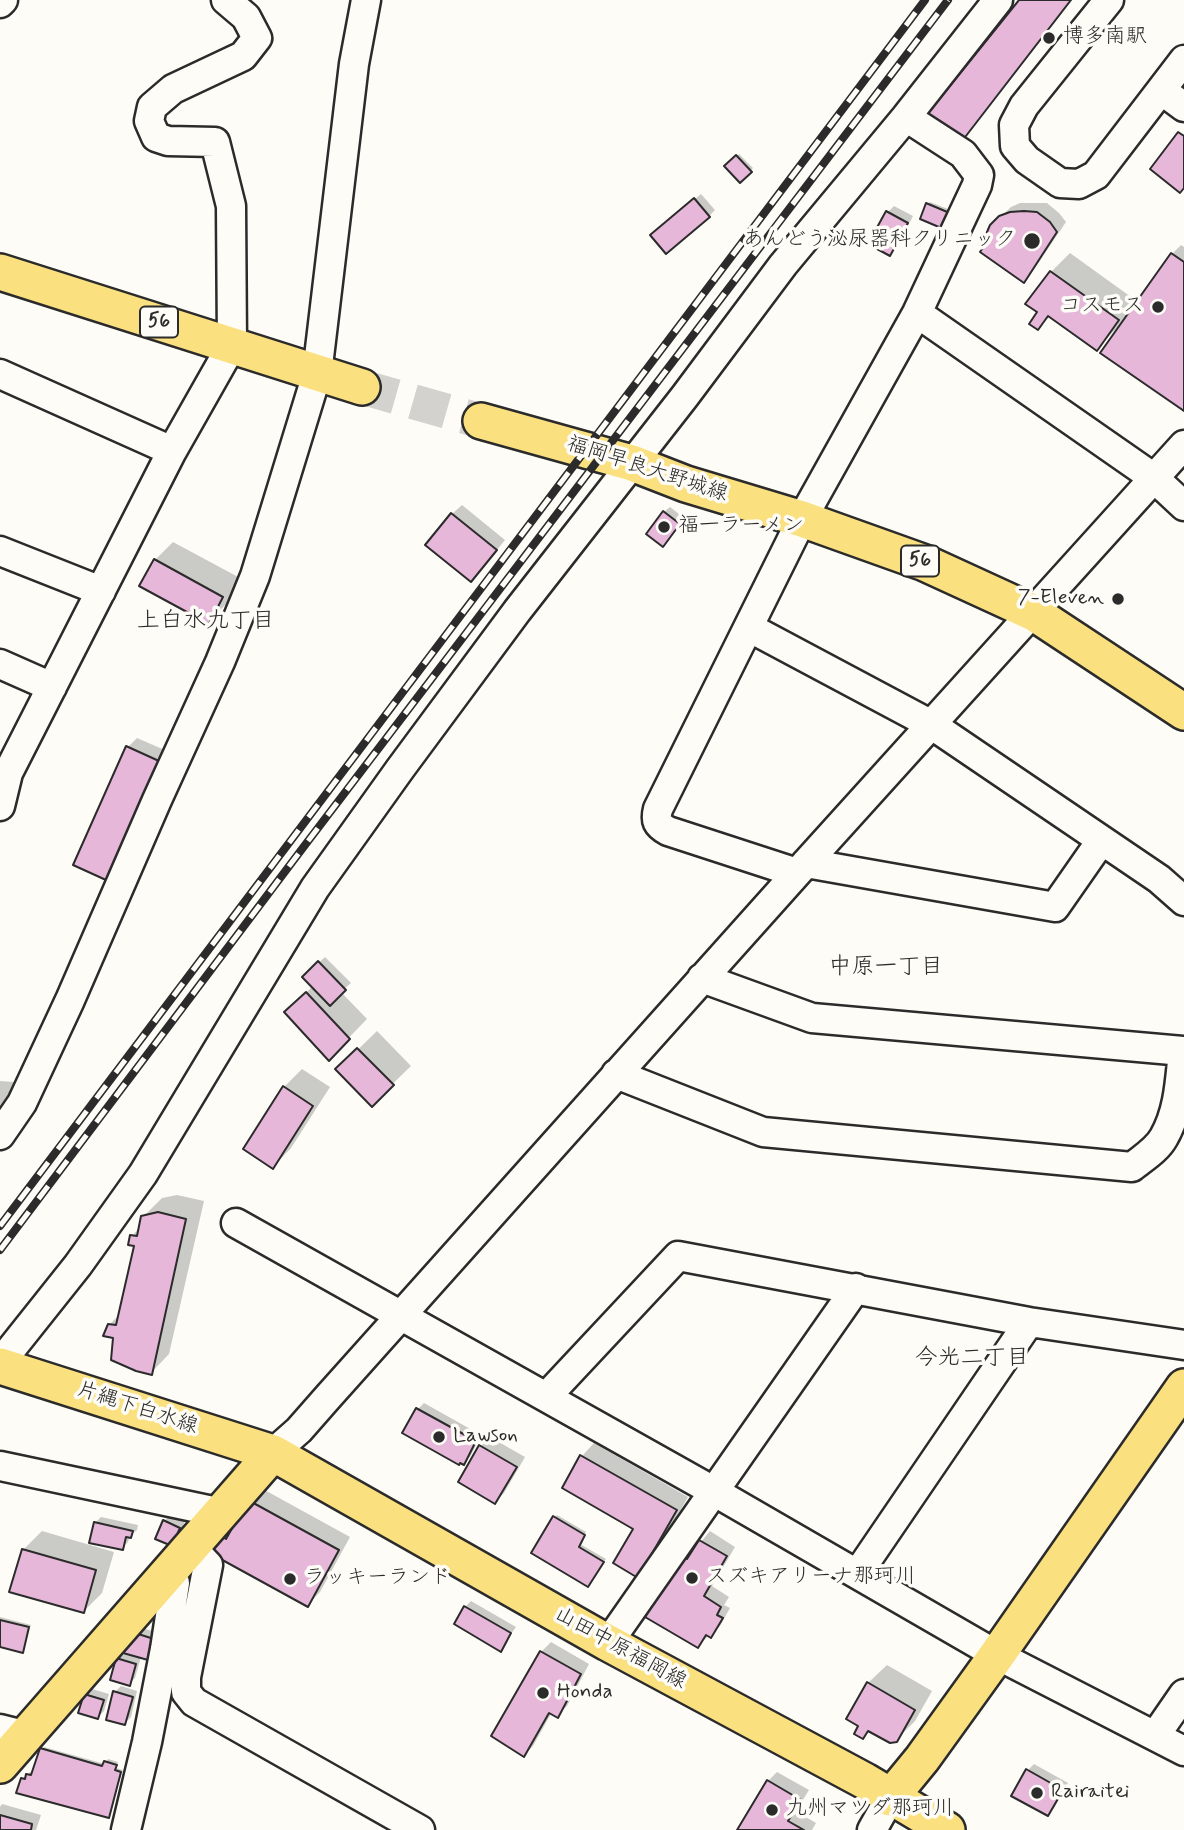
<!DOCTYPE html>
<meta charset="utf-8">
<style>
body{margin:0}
canvas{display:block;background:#fdfcf7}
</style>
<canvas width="1184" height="1830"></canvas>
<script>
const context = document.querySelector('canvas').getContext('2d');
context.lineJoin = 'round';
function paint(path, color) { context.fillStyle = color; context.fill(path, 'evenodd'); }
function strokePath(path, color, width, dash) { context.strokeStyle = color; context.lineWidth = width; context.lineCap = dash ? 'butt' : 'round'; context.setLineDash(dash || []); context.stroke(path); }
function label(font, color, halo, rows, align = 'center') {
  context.font = font + ' Mynerve,"Klee One",sans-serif'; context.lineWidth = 7; context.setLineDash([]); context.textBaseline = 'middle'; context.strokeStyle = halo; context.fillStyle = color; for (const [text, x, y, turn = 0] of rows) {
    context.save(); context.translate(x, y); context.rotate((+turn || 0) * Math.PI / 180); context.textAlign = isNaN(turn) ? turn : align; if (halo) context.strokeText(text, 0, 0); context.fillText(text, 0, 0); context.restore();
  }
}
paint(new Path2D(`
 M 1021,0 L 1072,0 L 971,130 L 959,142 Z
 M 739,154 L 753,168 L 740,181 L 726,166 Z
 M 701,194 L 715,210 L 709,216 L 658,230 Z
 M 930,202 L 953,211 L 948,225 L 928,204 Z
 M 1020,203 L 1047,203 L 1059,213 L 1066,222 L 1033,271 L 1024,280 L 986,246 L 991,226 L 1011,207 Z
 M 894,206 L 913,216 L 896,248 L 890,254 L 871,244 L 888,212 Z
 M 1181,245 L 1184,247 L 1184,409 L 1119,326 L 1097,348 L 1050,316 L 1038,328 L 1040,311 L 1028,303 L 1051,272 L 1070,253 L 1138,302 L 1172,254 Z
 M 462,505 L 505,540 L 480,571 L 452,514 Z
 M 670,507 L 684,518 L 669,539 L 664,512 Z
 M 173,542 L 240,578 L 227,603 L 209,622 L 155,560 Z
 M 137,738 L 167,751 L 115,868 L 106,878 L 128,747 Z
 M 325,957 L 351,983 L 341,992 L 367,1019 L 329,1058 L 286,1012 L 313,986 L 304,977 Z
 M 377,1031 L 411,1066 L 372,1104 L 338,1069 Z
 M 302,1069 L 330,1087 L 291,1148 L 273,1167 L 284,1087 Z
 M 0,1081 L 14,1082 L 11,1097 L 0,1115 Z
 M 177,1195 L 204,1201 L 169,1354 L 151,1373 L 115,1337 L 109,1325 L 121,1313 L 136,1244 L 132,1236 L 140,1227 L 143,1217 L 162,1198 Z
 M 424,1403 L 481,1435 L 470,1457 L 464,1462 L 418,1409 Z
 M 490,1437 L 525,1457 L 504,1493 L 495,1502 L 481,1446 Z
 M 594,1443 L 688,1497 L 650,1563 L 638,1576 L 635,1528 L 564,1487 L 582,1456 Z
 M 261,1488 L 350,1537 L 320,1592 L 307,1605 L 209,1550 L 230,1522 L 236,1525 Z
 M 170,1515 L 185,1521 L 178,1538 L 157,1538 L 164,1521 Z
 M 557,1515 L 586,1532 L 580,1544 L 606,1559 L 590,1582 L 555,1517 Z
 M 101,1517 L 138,1525 L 137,1530 L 130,1536 L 128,1542 L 122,1548 L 95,1523 Z
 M 42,1531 L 114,1552 L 102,1593 L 84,1611 L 23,1550 Z
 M 710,1531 L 735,1547 L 712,1586 L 729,1597 L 724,1605 L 730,1608 L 720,1626 L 697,1646 L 683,1557 L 692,1548 L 695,1549 Z
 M 471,1601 L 516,1627 L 500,1649 L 465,1607 Z
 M 0,1617 L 31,1625 L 22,1651 L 0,1645 Z
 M 142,1628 L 159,1633 L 153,1652 L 147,1658 L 141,1657 L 135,1678 L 129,1684 L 118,1659 L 125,1654 L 128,1644 Z
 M 551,1642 L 589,1664 L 567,1706 L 557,1715 L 552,1712 L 533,1746 L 524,1755 L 493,1736 L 541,1652 Z
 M 887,1665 L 932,1691 L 915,1721 L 896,1740 L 870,1730 L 863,1737 L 861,1725 L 868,1683 Z
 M 121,1686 L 137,1691 L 131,1717 L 125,1723 L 115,1692 Z
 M 92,1689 L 109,1694 L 104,1711 L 98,1717 L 80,1712 L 86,1694 Z
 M 44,1747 L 105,1764 L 108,1759 L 118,1762 L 116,1768 L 123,1770 L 108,1816 L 22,1779 L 30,1772 L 33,1773 Z
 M 1034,1764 L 1068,1783 L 1054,1808 L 1048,1814 L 1028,1770 Z
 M 777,1772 L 809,1790 L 796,1811 L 816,1823 L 812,1830 L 739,1830 L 768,1781 Z
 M 2,1804 L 41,1815 L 36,1830 L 0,1830 L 0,1807 Z`), '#0003');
const building = new Path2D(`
 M 1019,0 L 1071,0 L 959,145 L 924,118 Z
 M 1178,132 L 1184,136 L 1184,188 L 1180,193 L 1150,169 Z
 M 736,155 L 752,172 L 740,183 L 724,166 Z
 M 694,198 L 710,217 L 666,254 L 650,235 Z
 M 926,203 L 952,214 L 946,230 L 920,219 Z
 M 886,211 L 908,223 L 890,256 L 868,244 Z
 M 1024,211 L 1037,212 L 1050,222 L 1057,232 L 1024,283 L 980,252 L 984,246 L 984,239 L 990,225 L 999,216 L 1010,212 Z
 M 1171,253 L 1184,262 L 1184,411 L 1100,353 Z
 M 1050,271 L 1119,320 L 1097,351 L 1048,316 L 1038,330 L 1029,324 L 1037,312 L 1025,304 Z
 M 663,511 L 680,524 L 663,547 L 646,534 Z
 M 451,513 L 497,550 L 471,582 L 425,545 Z
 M 154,559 L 223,597 L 209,624 L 139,586 Z
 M 126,746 L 159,761 L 106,880 L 73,865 Z
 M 318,961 L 346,990 L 330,1006 L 302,977 Z
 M 306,992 L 350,1039 L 329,1061 L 284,1012 Z
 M 357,1048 L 394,1085 L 372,1107 L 335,1069 Z
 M 283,1086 L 313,1106 L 273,1169 L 243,1149 Z
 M 158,1212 L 186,1219 L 152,1375 L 136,1371 L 111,1360 L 113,1338 L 103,1336 L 108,1324 L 116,1325 L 134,1246 L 128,1245 L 130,1235 L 137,1236 L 141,1216 Z
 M 416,1408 L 476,1441 L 464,1465 L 460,1463 L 459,1465 L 402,1433 Z
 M 479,1445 L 517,1467 L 495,1504 L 458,1482 Z
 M 580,1455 L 677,1510 L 638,1578 L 613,1563 L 633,1529 L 562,1488 Z
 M 248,1500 L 339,1550 L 308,1607 L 206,1551 L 216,1533 L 226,1539 Z
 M 553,1516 L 585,1535 L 579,1547 L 604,1562 L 588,1587 L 531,1553 Z
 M 163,1520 L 180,1528 L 172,1546 L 155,1539 Z
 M 94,1522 L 133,1531 L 131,1538 L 126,1537 L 123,1550 L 89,1543 Z
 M 699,1540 L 727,1556 L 704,1596 L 721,1607 L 717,1615 L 723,1618 L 711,1638 L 706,1635 L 698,1648 L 645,1617 L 682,1556 L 687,1559 Z
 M 22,1549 L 96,1570 L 84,1613 L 9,1592 Z
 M 464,1606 L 511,1633 L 501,1652 L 454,1624 Z
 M 0,1620 L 29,1627 L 23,1653 L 0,1647 Z
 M 135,1633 L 154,1639 L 148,1660 L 123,1653 L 126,1643 L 131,1644 Z
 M 540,1651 L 581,1674 L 558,1718 L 549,1713 L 524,1757 L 491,1736 Z
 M 116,1658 L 136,1664 L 130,1686 L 110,1680 Z
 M 867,1682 L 915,1710 L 897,1742 L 890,1743 L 868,1731 L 863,1739 L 854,1734 L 858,1726 L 846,1719 Z
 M 113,1691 L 133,1697 L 125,1725 L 106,1720 Z
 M 84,1694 L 104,1700 L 98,1719 L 78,1713 Z
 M 40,1748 L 102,1766 L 104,1761 L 117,1765 L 115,1770 L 121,1772 L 109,1818 L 16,1793 L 21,1778 L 25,1779 L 26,1774 L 31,1775 Z
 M 1026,1769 L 1063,1790 L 1048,1816 L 1011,1796 Z
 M 767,1780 L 801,1800 L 788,1821 L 804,1830 L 737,1830 Z
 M 0,1815 L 32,1824 L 31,1830 L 0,1830 Z`);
paint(building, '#e6b7d9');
strokePath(building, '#2b2b2b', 2);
strokePath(new Path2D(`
 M 362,387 L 481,421`), '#d3d2ce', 35, [35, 18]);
const minor = new Path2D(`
 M 1109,0 L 1024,106 L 1014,125 L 1015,146 L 1027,160 L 1060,183 L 1079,184 L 1096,175 L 1184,60
 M 0,3 L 3,0
 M 1161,90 L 1184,107
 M 917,313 L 1154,478 L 1184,506
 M 0,374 L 172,451
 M 0,551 L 101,591
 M 750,628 L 932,725 L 1159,879 L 1184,901
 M 0,664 L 52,687
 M 0,806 L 8,773 L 172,451 L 232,345 L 231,206 L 215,142 L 168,141 L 156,137 L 149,121 L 152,107 L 173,89 L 243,56 L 257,38 L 246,17 L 226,0
 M 806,863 L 1055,907 L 1101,841
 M 797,873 L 668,831 C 657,825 655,821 658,809 L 802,519 L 917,313 L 977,185 L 979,175 L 963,154 L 906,117
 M 616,1074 L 763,1132 L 1132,1167 C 1143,1158 1157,1150 1164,1137 C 1179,1111 1180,1080 1183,1051 L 812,1018 L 702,978
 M 0,1135 L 22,1103 L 70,1000 L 157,800 L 220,662 L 255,576 L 317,374 L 354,64 L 366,0
 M 236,1223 L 715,1492 L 997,1655 L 1184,1751
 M 0,1363 L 78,1265 L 143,1174 L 315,888 L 400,769 L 517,611 L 685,396 L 783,265 L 906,117 L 998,0
 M 546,1397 L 678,1256 L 1029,1322 L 1184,1345
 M 273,1453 L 299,1430 L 328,1397 L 797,873 L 1184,445
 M 0,1466 L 222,1513
 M 192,1548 L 208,1565 L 186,1677 L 186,1692 L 194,1702 L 420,1830
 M 858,1573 L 1029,1322
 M 608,1643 L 856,1288
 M 0,1729 L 24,1735
 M 1155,1736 L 1184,1694
 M 126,1830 L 147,1742 L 165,1649 L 175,1583 L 169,1573
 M 872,1830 L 890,1798`);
const major = new Path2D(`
 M 0,272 L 362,387
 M 481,421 L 632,463 L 686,484 L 802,519 L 925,563 L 1034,613 L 1184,712
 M 0,1366 L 273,1453 L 608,1643 L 865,1781 L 947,1830
 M 0,1765 L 273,1453
 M 890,1798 L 922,1759 L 997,1655 L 1184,1387`);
strokePath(minor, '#2b2b2b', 33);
strokePath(major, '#2b2b2b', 40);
strokePath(minor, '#fdfcf7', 28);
strokePath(major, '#fbe080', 35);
const rail = new Path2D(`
 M 0,1226 L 925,0
 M 0,1250 L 302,849 L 948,0`);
strokePath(rail, '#2b2b2b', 8);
strokePath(rail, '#fdfcf7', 5, [16]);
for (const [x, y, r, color] of [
 [1049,38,7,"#2b2b2b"],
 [1032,241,9,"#2b2b2b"],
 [1158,307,7,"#2b2b2b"],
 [664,527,7,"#2b2b2b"],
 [1118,599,7,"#2b2b2b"],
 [439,1437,7,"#2b2b2b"],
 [692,1578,7,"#2b2b2b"],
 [290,1579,7,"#2b2b2b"],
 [543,1693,7,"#2b2b2b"],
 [1037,1793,7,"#2b2b2b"],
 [772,1810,7,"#2b2b2b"]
]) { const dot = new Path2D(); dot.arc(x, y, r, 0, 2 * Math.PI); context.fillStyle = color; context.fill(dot); strokePath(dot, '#fdfcf7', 2.5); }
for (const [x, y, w] of [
 [159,322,38],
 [920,561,38]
]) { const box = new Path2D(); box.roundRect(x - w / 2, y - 15.5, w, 31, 5); context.fillStyle = '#fdfcf7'; context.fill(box); strokePath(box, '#2b2b2b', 2); }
label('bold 19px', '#2b2b2b', null, [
 ["56",159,322],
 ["56",920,561]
]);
label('21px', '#2b2b2b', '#fdfcf7', [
 ["博多南駅",1063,38],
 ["あんどう泌尿器科クリニック",1016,241,"right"],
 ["コスモス",1144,307,"right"],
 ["福一ラーメン",678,527],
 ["7-Eleven",1104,599,"right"],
 ["Lawson",453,1437],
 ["スズキアリーナ那珂川",706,1578],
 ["ラッキーランド",304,1579],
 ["Honda",557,1693],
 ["Rairaitei",1051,1793],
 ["九州マツダ那珂川",786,1810]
], 'left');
label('21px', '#2b2b2b', '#fdfcf7', [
 ["福岡早良大野城線",647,470,18],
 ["片縄下白水線",137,1409,18],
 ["山田中原福岡線",620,1649,29]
]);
label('23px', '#2b2b2b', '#fdfcf7', [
 ["上白水九丁目",206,622],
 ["中原一丁目",886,968],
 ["今光二丁目",972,1359]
]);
</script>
